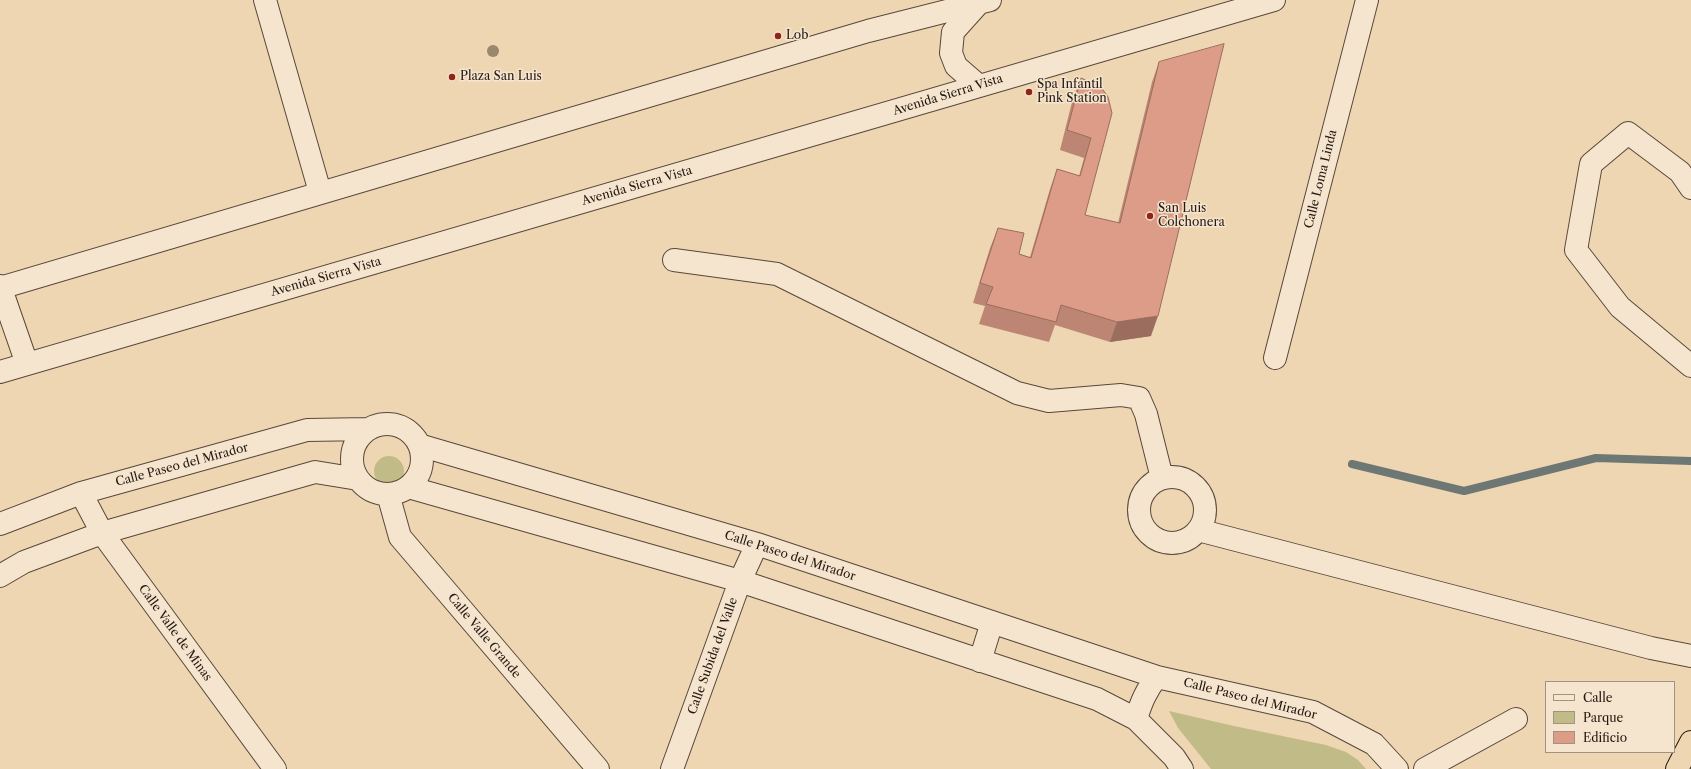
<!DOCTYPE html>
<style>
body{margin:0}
#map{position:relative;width:1691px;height:769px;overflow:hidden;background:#efd6b3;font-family:"Libre Caslon Text",serif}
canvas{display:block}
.legend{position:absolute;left:1545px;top:681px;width:130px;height:72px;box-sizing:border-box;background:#f5e4ce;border:1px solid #a19282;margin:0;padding:5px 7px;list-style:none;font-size:12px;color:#241811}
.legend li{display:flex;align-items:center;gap:8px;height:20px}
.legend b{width:20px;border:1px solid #a19282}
</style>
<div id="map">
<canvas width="1691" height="769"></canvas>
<ul class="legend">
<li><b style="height:5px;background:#f5e4ce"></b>Calle</li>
<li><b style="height:11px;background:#c1bc87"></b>Parque</li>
<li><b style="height:11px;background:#dc9c87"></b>Edificio</li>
</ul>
</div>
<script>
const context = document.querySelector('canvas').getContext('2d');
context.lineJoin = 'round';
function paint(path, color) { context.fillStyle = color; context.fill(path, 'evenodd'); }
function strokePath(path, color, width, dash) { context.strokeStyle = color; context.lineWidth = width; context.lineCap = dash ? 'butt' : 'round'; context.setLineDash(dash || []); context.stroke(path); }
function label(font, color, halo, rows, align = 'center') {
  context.font = font + ' "Libre Caslon Text",serif'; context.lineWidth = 3; context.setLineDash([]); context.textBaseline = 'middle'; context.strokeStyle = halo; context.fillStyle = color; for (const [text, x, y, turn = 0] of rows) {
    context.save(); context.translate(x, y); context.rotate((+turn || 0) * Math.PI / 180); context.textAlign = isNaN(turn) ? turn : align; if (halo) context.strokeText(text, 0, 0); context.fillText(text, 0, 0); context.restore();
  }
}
paint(new Path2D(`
 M374 471a15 15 0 1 1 30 0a15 15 0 1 1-30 0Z
 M 1169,711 L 1234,726 L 1326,745 L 1346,752 L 1358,760 L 1366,769 L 1211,769 L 1178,728 Z`), '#c1bc87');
strokePath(new Path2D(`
 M 1352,464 L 1464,491 L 1596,458 L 1691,461`), '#6d7774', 8);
const minor = new Path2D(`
 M 265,0 L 320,192
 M 979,3 L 953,32 L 951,53 L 956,66 L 979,86
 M 1691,188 L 1680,172 L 1628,133 L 1591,164 L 1576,250 L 1620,307 L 1691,366
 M 674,260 L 777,274 L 1017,393 L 1049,401 L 1121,395 L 1139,398 L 1146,414 L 1162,478
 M 0,286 L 27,364
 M 0,288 L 868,31 L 990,0
 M 1275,358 L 1367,0
 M 0,372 L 1274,0
 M352 459a35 35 0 1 1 70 0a35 35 0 1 1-70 0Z
 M 419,445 L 757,544 L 1157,677 L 1313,712 L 1374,744 L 1397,769
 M1139 510a33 33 0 1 1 66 0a33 33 0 1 1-66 0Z
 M 408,487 L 740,581 L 1097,699 L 1136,719 L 1174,757 L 1182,769
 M 81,493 L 102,533 L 275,769
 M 388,494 L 400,537 L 598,769
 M 0,524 L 81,493 L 307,430 L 369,429
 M 1198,530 L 1651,648 L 1691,656
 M 0,576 L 24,562 L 102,533 L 315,472 L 358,479
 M 980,661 L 992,622
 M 1136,719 C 1141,703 1146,690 1157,677
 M 672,769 L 740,581 L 757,544
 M 1425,769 L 1516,719`);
const highway = new Path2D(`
 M 1677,769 L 1691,742`);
strokePath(minor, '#57483a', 24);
strokePath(highway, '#241811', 24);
strokePath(minor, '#f5e4ce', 22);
strokePath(highway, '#efd6b3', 22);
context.fillStyle = '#99886d';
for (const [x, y] of [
 [493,51]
]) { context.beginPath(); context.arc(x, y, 6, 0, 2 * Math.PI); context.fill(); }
paint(new Path2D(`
 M 1159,62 L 1151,336 L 1110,342 L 1055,325 L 1049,342 L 979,324 L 985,306 L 973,303 L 990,248 L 998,228 L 1019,254 L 1030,257 L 1050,189 L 1057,169 L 1079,176 L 1084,158 L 1060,150 L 1073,98 L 1081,78 L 1101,87 L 1085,215 L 1118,223 L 1152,82 Z`), '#bd8674');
paint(new Path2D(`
 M 1158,316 L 1151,336 L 1110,342 L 1117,322 Z`), '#9a6d5e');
const building = new Path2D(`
 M 1224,44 L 1158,316 L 1117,322 L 1061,305 L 1056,322 L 986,304 L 993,287 L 980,283 L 998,228 L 1024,233 L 1019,254 L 1031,258 L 1057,169 L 1080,176 L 1091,138 L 1067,130 L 1081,78 L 1101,87 L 1108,97 L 1112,113 L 1085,215 L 1120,223 L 1159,62 Z`);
paint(building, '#dc9c87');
strokePath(building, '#9a6d5e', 1);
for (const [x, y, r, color] of [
 [778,36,4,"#8f2418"],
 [452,77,4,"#8f2418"],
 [1029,92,4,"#8f2418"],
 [1150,216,4,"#8f2418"]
]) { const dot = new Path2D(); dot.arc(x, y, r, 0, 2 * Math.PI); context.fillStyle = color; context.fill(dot); strokePath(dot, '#f5e4ce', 1.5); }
label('12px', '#241811', '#f5e4ce', [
 ["Lob",786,36],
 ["Plaza San Luis",460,77],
 ["Spa Infantil",1037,85],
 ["Pink Station",1037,99],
 ["San Luis",1158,209],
 ["Colchonera",1158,223]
], 'left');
label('12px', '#241811', '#f5e4ce', [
 ["Avenida Sierra Vista",948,95,-17],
 ["Calle Loma Linda",1321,179,-76],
 ["Avenida Sierra Vista",637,186,-16],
 ["Avenida Sierra Vista",326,277,-16],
 ["Calle Paseo del Mirador",182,465,-15],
 ["Calle Paseo del Mirador",790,556,18],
 ["Calle Valle de Minas",175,633,54],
 ["Calle Valle Grande",484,636,50],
 ["Calle Subida del Valle",713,656,-70],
 ["Calle Paseo del Mirador",1250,699,14]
]);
</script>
